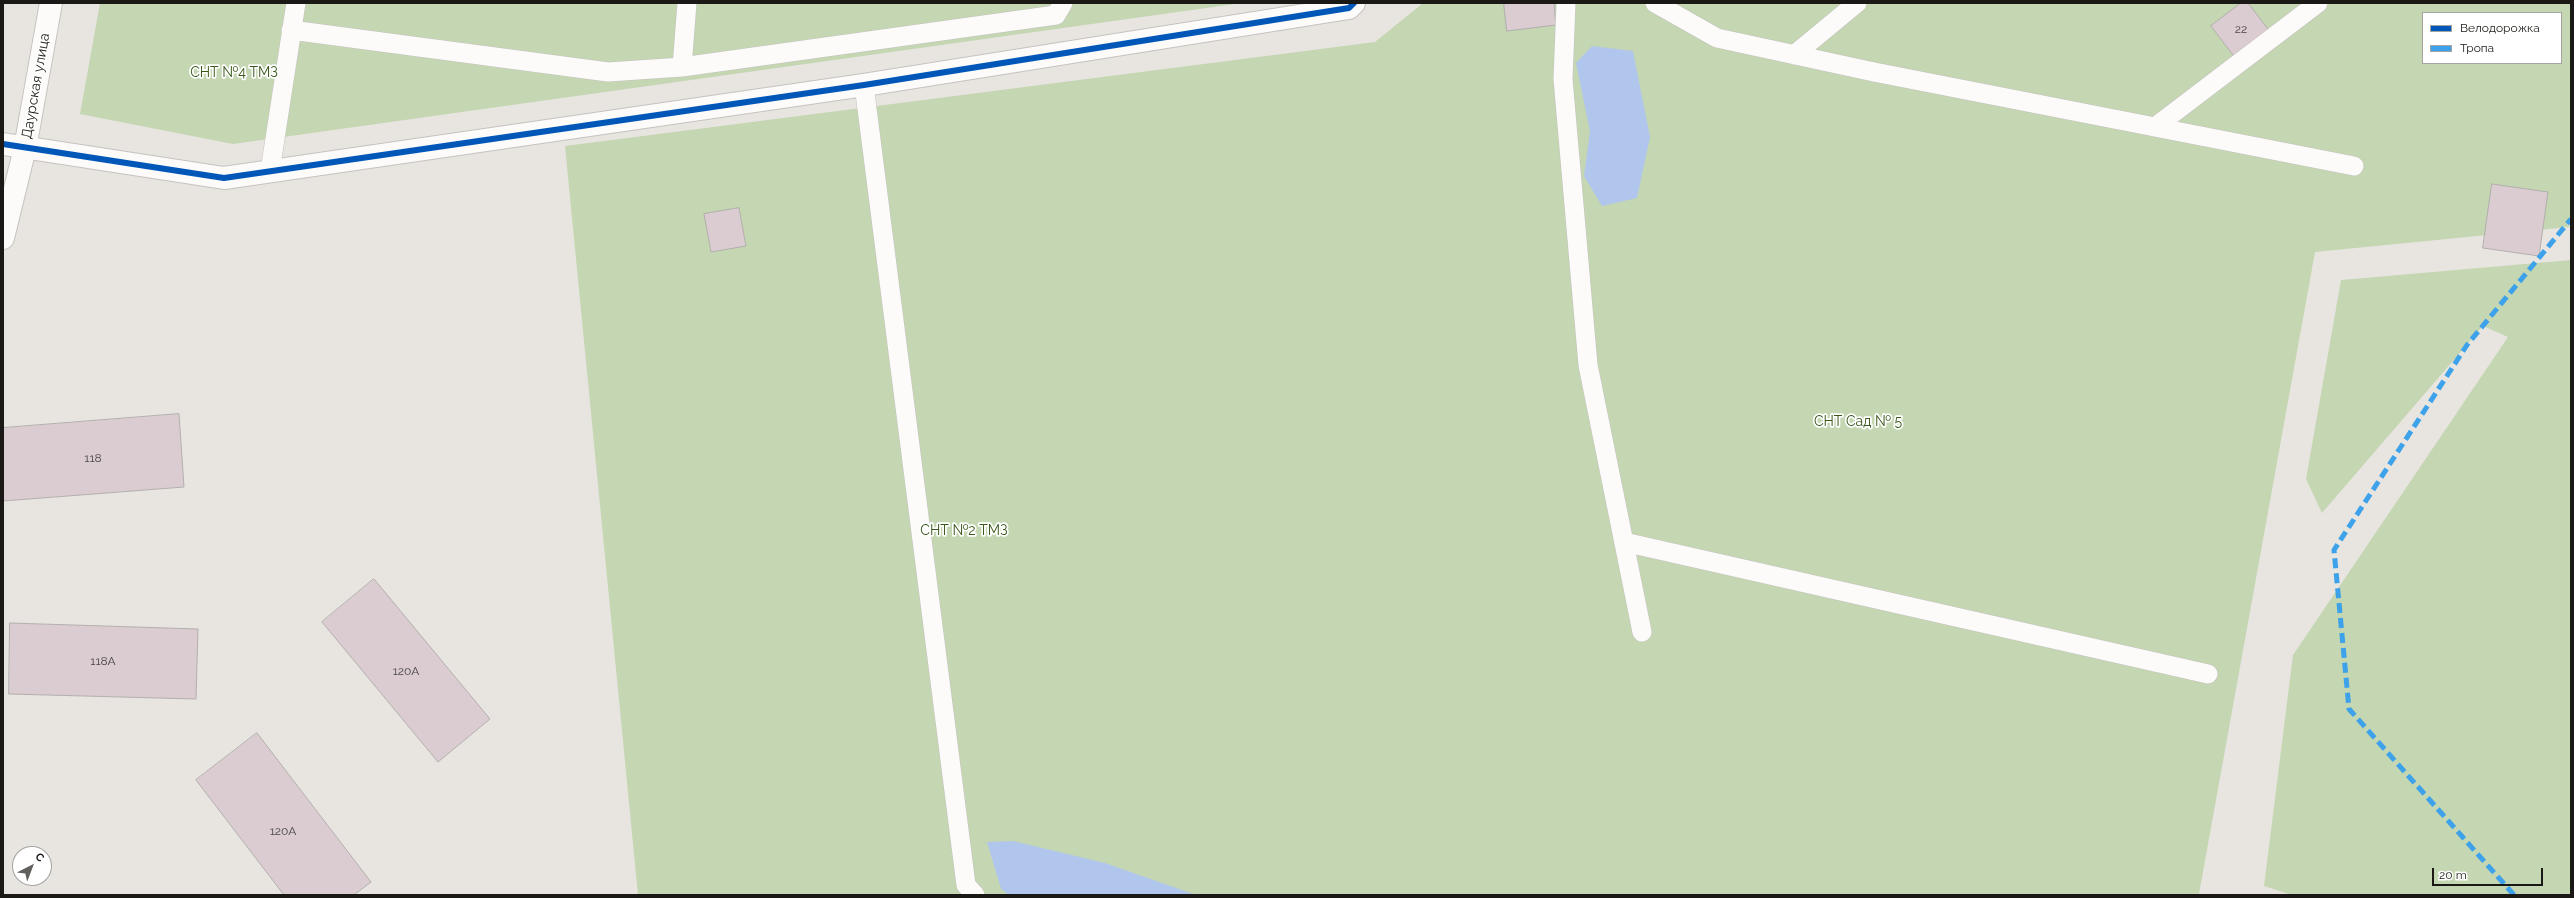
<!DOCTYPE html>
<meta charset="utf-8">
<style>
body{margin:0}
#map{position:relative;width:2574px;height:898px;overflow:hidden;background:#e8e5e0;font-family:Raleway,sans-serif}
canvas{display:block}
.frame{position:absolute;inset:0;border:4px solid #1a1915;pointer-events:none}
.legend{position:absolute;left:2422px;top:12px;width:140px;height:52px;box-sizing:border-box;background:#fff;border:1px solid #a3a3a1;margin:0;padding:5px 7px;list-style:none;font-size:12px;color:#1a1915}
.legend li{display:flex;align-items:center;gap:8px;height:20px}
.legend b{width:20px;border:1px solid #a3a3a1}
.north{position:absolute;left:12px;top:846px;width:40px;height:40px;box-sizing:border-box;background:#fff;border:1px solid #a3a3a1;border-radius:50%;rotate:42deg;font-size:11px;font-weight:700;line-height:16px;text-align:center;color:#1a1915}
.north::after{content:'';display:block;margin:auto;width:14px;height:18px;background:#62605c;clip-path:polygon(50% 0,100% 100%,50% 72%,0 100%)}
.scale{position:absolute;left:2432px;top:868px;width:111px;height:18px;box-sizing:border-box;border:2px solid #1a1915;border-top:0;padding-left:5px;font-size:12px;line-height:14px;white-space:nowrap;color:#1a1915;-webkit-text-stroke:3px #fff;paint-order:stroke}
</style>
<div id="map">
<canvas width="2574" height="898"></canvas>
<div class="frame"></div>
<ul class="legend">
<li><b style="height:5px;background:#0057b8"></b>Велодорожка</li>
<li><b style="height:5px;background:#3da2ea"></b>Тропа</li>
</ul>
<div class="north">С</div>
<div class="scale">20 m</div>
</div>
<script>
const context = document.querySelector('canvas').getContext('2d');
context.lineJoin = 'round';
function paint(path, color) { context.fillStyle = color; context.fill(path, 'evenodd'); }
function strokePath(path, color, width, dash) { context.strokeStyle = color; context.lineWidth = width; context.lineCap = dash ? 'butt' : 'round'; context.setLineDash(dash || []); context.stroke(path); }
function label(font, color, halo, rows, align = 'center') {
  context.font = font + ' Raleway,sans-serif'; context.lineWidth = 3.5; context.setLineDash([]); context.textBaseline = 'middle'; context.strokeStyle = halo; context.fillStyle = color; for (const [text, x, y, turn = 0] of rows) {
    context.save(); context.translate(x, y); context.rotate((+turn || 0) * Math.PI / 180); context.textAlign = isNaN(turn) ? turn : align; if (halo) context.strokeText(text, 0, 0); context.fillText(text, 0, 0); context.restore();
  }
}
paint(new Path2D(`
 M 100,3 L 1242,3 L 233,144 L 80,114 Z
 M 1423,3 L 2571,3 L 2571,217 L 2569,227 L 2315,252 L 2199,894 L 2202,895 L 638,895 L 565,146 L 1375,42 ZM 2423,13 L 2561,13 L 2561,63 L 2423,63 Z
 M 2571,260 L 2571,895 L 2292,895 L 2264,886 L 2293,655 L 2508,337 L 2483,326 L 2322,513 L 2306,479 L 2341,280 Z`), '#c4d6b2');
paint(new Path2D(`
 M 1592,46 L 1633,51 L 1650,137 L 1637,198 L 1602,206 L 1584,176 L 1590,131 L 1576,63 Z
 M 1013,841 L 1105,863 L 1196,895 L 1009,895 L 1001,889 L 987,842 Z`), '#b1c6ed');
const building = new Path2D(`
 M 1504,3 L 1554,3 L 1556,25 L 1507,31 Z
 M 2241,3 L 2248,3 L 2271,33 L 2236,59 L 2211,26 Z
 M 2492,184 L 2548,192 L 2539,256 L 2483,248 Z
 M 739,208 L 746,246 L 711,252 L 704,214 Z
 M 179,414 L 184,487 L 3,501 L 3,428 Z
 M 374,579 L 490,719 L 438,762 L 322,622 Z
 M 10,623 L 198,629 L 196,699 L 9,694 Z
 M 257,733 L 371,882 L 354,895 L 284,895 L 196,780 Z`);
paint(building, '#daccd0');
strokePath(building, '#b3afae', 1);
const service = new Path2D(`
 M 1566,3 L 1563,79 L 1588,365 L 1642,632
 M 1655,3 L 1717,38 L 1874,72 L 2354,166
 M 291,30 L 608,72 L 682,67 L 1056,15 L 1063,3
 M 1794,55 L 1857,3
 M 682,67 L 687,3
 M 864,85 L 966,885 L 975,895
 M 2155,127 L 2318,3
 M 270,171 L 296,3
 M 1624,542 L 2208,674`);
const minor = new Path2D(`
 M 3,144 L 224,178 L 864,85 L 1349,8 L 1354,3
 M 3,238 L 25,148 L 51,3`);
strokePath(service, '#c5c3bf', 20);
strokePath(minor, '#c5c3bf', 24);
strokePath(service, '#fcfbfa', 19);
strokePath(minor, '#fcfbfa', 22);
strokePath(new Path2D(`
 M 2514,895 L 2349,709 L 2334,550 L 2467,345 L 2571,219`), '#3da2ea', 5, [10, 5]);
strokePath(new Path2D(`
 M 3,144 L 224,178 L 864,85 L 1349,8 L 1354,3`), '#0057b8', 6);
label('12px', '#4a4644', null, [
 ["22",2241,29],
 ["118",93,458],
 ["118А",103,661],
 ["120А",406,671],
 ["120А",283,831]
]);
label('14px', '#385719', '#fff', [
 ["СНТ №4 ТМЗ",234,73],
 ["СНТ Сад № 5",1858,422],
 ["СНТ №2 ТМЗ",964,531]
]);
label('14px', '#1a1915', '#fff', [
 ["Даурская улица",36,86,-80]
]);
</script>
